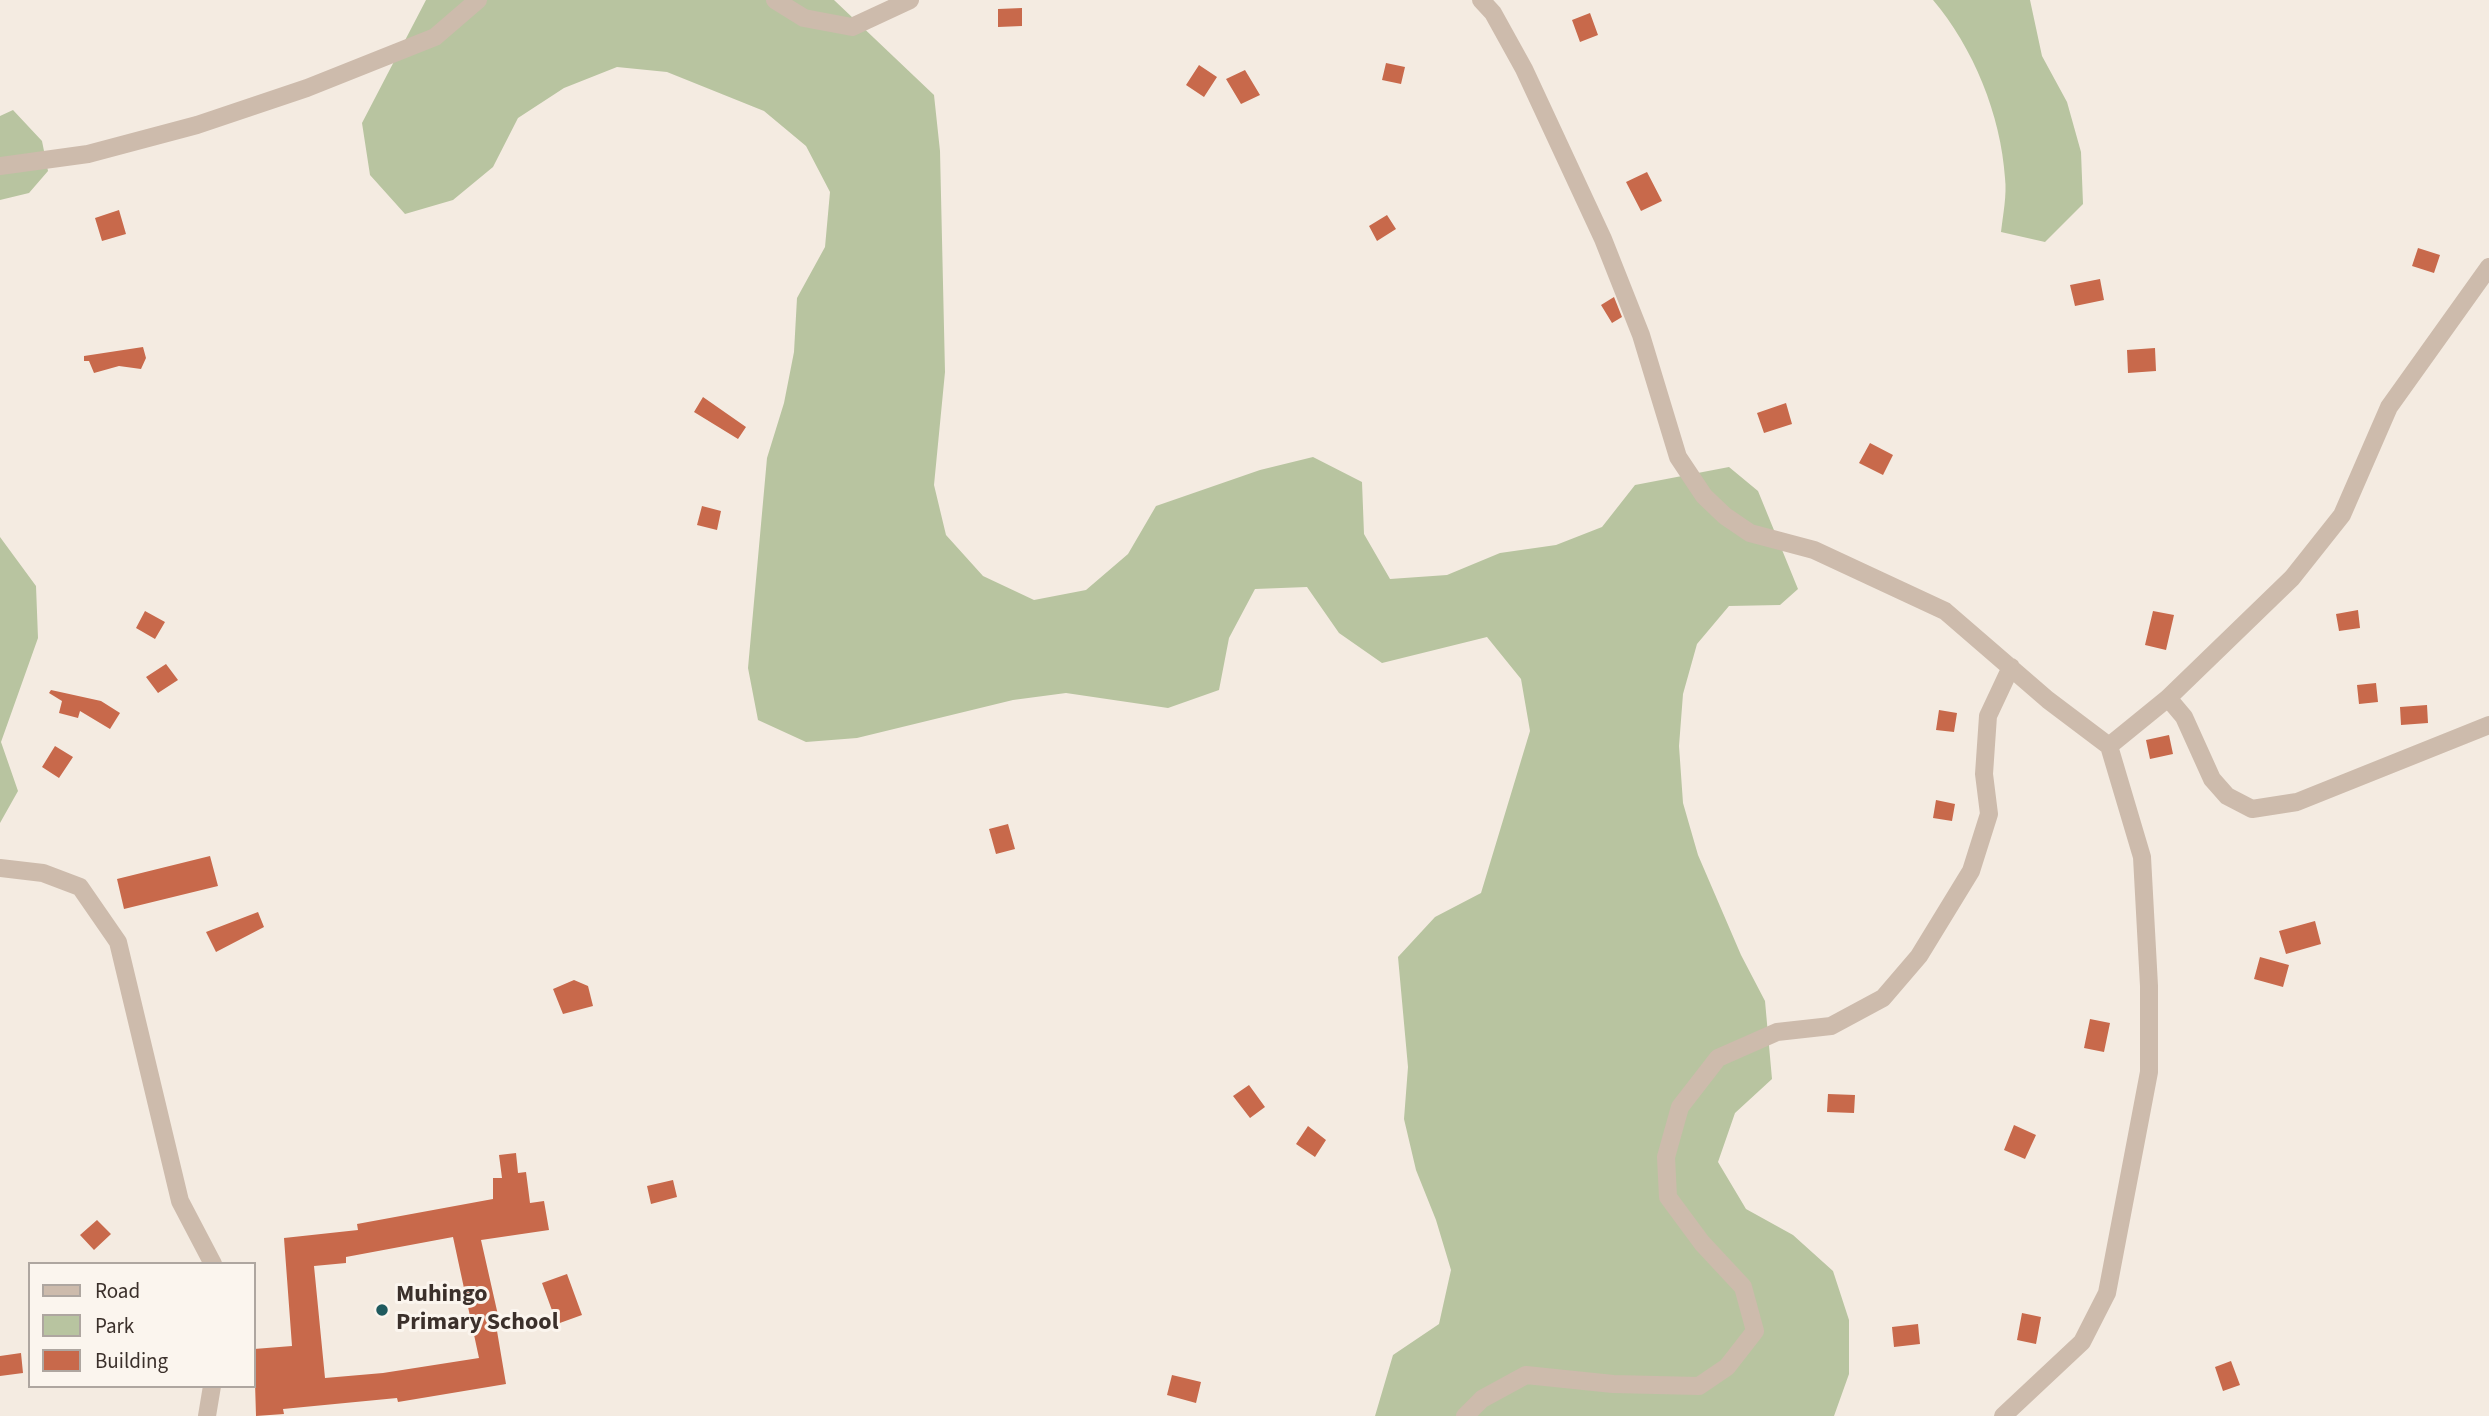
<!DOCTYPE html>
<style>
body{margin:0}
#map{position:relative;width:2489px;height:1416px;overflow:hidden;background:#f4ebe1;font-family:"Source Sans 3",sans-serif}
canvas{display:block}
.legend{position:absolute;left:28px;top:1262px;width:228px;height:126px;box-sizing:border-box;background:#fbf5ee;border:2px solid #aea6a0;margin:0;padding:9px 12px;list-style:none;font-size:21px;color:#3b302b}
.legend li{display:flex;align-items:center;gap:14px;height:35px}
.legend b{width:35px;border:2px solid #aea6a0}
</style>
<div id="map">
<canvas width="2489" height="1416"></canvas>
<ul class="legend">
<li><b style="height:9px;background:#cdbbac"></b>Road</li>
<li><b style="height:19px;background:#b8c4a0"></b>Park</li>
<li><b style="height:19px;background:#c8694b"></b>Building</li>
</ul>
</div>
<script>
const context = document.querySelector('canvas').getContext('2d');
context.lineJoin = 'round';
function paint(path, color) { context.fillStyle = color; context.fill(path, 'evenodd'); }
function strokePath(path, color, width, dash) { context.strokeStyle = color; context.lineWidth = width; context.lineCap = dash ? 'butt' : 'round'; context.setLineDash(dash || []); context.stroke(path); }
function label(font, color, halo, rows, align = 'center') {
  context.font = font + ' "Source Sans 3",sans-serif'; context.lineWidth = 6; context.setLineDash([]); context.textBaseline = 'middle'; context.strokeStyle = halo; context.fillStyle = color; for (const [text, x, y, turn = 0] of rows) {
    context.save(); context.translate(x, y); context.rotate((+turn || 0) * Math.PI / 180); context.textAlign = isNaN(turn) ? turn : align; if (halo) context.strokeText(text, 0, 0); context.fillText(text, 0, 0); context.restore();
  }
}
paint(new Path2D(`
 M 426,0 L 834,0 L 934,95 L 940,151 L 945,372 L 934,485 L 946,535 L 983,576 L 1034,600 L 1086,590 L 1128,554 L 1156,506 L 1260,470 L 1313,457 L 1362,482 L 1364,534 L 1390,579 L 1447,575 L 1500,553 L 1556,545 L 1602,527 L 1635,485 L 1729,467 L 1758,491 L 1798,589 L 1780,605 L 1729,606 L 1697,644 L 1683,694 L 1679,746 L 1683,803 L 1698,855 L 1741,955 L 1765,1001 L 1772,1079 L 1735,1113 L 1718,1162 L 1746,1209 L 1793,1235 L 1833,1271 L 1849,1320 L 1849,1374 L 1834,1416 L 1375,1416 L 1393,1355 L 1439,1324 L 1451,1270 L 1436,1220 L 1416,1170 L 1404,1119 L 1408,1067 L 1398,957 L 1435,917 L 1481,893 L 1530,731 L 1521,679 L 1487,637 L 1382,663 L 1339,633 L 1307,587 L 1255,589 L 1229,638 L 1219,690 L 1168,708 L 1066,693 L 1013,700 L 857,738 L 806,742 L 758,720 L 748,668 L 767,458 L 784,403 L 794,352 L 797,298 L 825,247 L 830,192 L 806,146 L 764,111 L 667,72 L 617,67 L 564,88 L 518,118 L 493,167 L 453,200 L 405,214 L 370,175 L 362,123 Z
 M 1933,0 L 2030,0 L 2042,56 L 2067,102 L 2081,152 L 2083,204 L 2045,242 L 2001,232 C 2003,214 2007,195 2005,178 C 2001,115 1973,47 1933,0 Z
 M 13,110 L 42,141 L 48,171 L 29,193 L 0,200 L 0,116 Z
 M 0,537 L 36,586 L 38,638 L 1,742 L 18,791 L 0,823 Z`), '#b8c4a0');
paint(new Path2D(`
 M 1022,8 L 1022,26 L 998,27 L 998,9 Z
 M 1590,13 L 1598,35 L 1580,42 L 1572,20 Z
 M 1386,63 L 1405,67 L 1401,84 L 1382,80 Z
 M 1199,65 L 1217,77 L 1204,97 L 1186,85 Z
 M 1245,70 L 1260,95 L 1241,104 L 1226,79 Z
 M 1647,172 L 1662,201 L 1641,211 L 1626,182 Z
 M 119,210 L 126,234 L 102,241 L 95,218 Z
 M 1387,215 L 1396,229 L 1377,241 L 1369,226 Z
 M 2418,248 L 2440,255 L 2434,273 L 2412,266 Z
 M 2100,279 L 2104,300 L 2075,306 L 2070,285 Z
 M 1614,297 L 1622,317 L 1612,323 L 1601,305 Z
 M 143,347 L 146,358 L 141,369 L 119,366 L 94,373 L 89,361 L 84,361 L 84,356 Z
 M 2155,348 L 2156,371 L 2128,373 L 2127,350 Z
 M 703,397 L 746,427 L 738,439 L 694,412 Z
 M 1786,403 L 1792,424 L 1764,433 L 1757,413 Z
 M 1870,443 L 1893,455 L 1883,475 L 1859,463 Z
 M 702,506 L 721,511 L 717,530 L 697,525 Z
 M 2358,610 L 2360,628 L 2339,631 L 2336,614 Z
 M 145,611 L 165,622 L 155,639 L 136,628 Z
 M 2153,611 L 2174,615 L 2166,650 L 2145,645 Z
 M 166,664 L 178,680 L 158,693 L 146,677 Z
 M 2376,683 L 2378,702 L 2359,704 L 2357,685 Z
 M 51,690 L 101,701 L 120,713 L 110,729 L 80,711 L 78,718 L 59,713 L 62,701 L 49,693 Z
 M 2427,705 L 2428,723 L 2401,725 L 2400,707 Z
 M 1939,710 L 1957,713 L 1954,732 L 1936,730 Z
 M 2169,735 L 2173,754 L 2150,759 L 2146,740 Z
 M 55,746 L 73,757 L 59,778 L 42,767 Z
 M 1936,800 L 1955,804 L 1952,821 L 1933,818 Z
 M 1008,824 L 1015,849 L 996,854 L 989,829 Z
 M 210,856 L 218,886 L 124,909 L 117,879 Z
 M 258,912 L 264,927 L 216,952 L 206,932 Z
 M 2315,921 L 2321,944 L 2286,954 L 2279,931 Z
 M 2260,957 L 2289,965 L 2283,987 L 2254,979 Z
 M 574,980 L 588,986 L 593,1006 L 563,1014 L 553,989 Z
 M 2090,1019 L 2110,1023 L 2104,1052 L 2084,1048 Z
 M 1249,1085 L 1265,1107 L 1250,1118 L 1233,1096 Z
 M 1828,1094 L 1855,1095 L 1854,1113 L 1827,1112 Z
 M 2014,1125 L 2036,1135 L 2025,1159 L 2004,1150 Z
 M 1308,1126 L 1326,1140 L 1315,1157 L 1296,1144 Z
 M 516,1153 L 518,1173 L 526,1172 L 530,1203 L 544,1201 L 549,1230 L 481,1240 L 500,1324 L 496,1325 L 506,1384 L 398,1402 L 397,1398 L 283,1409 L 284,1414 L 256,1416 L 254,1349 L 292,1346 L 284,1238 L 358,1230 L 357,1224 L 493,1199 L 493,1178 L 502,1178 L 499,1155 ZM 453,1237 L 479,1358 L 383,1373 L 325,1378 L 314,1266 L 346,1263 L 346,1257 Z
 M 673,1180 L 677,1197 L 651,1204 L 647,1186 Z
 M 97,1220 L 111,1234 L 94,1250 L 80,1235 Z
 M 567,1274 L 582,1315 L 557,1324 L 542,1283 Z
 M 2022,1313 L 2041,1317 L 2036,1344 L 2017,1340 Z
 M 1918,1324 L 1920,1344 L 1894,1347 L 1892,1327 Z
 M 21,1353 L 23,1373 L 0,1376 L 0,1356 Z
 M 2231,1361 L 2240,1385 L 2223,1391 L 2215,1367 Z
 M 1172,1375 L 1201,1382 L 1196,1403 L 1167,1395 Z`), '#c8694b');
strokePath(new Path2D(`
 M 775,0 L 804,18 L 852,27 L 910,0
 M 1481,0 L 1493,13 L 1524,69 L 1603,239 L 1641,335 L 1678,457 L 1704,496 L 1725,516 L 1750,533 L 1814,550 L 1945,611 L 2048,700 L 2109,746 L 2142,857 L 2149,986 L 2149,1072 L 2107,1293 L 2082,1342 L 2003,1416
 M 0,166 L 88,154 L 197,125 L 307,88 L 435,37 L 478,0
 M 2168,698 L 2184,717 L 2212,779 L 2227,796 L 2252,809 L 2297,802 L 2489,725
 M 2109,746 L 2168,698 L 2292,578 L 2342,515 L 2389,407 L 2489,267
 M 0,868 L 43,873 L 80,887 L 118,942 L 180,1201 L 213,1264
 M 207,1416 L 212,1386
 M 1465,1416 L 1482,1399 L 1526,1375 L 1613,1384 L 1699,1386 L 1727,1367 L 1755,1331 L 1743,1287 L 1702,1243 L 1668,1197 L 1666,1157 L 1680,1107 L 1718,1058 L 1777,1032 L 1831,1026 L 1883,998 L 1919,956 L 1971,871 L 1989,814 L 1984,774 L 1988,716 L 2011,667`), '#cdbbac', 18);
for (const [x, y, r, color] of [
 [382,1310,7,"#1f5a5e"]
]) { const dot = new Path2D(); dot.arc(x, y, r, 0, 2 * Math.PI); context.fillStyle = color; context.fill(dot); strokePath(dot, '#fbf5ee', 2.5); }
label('bold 24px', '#3b302b', '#fbf5ee', [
 ["Muhingo",396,1296],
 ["Primary School",396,1324]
], 'left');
</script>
